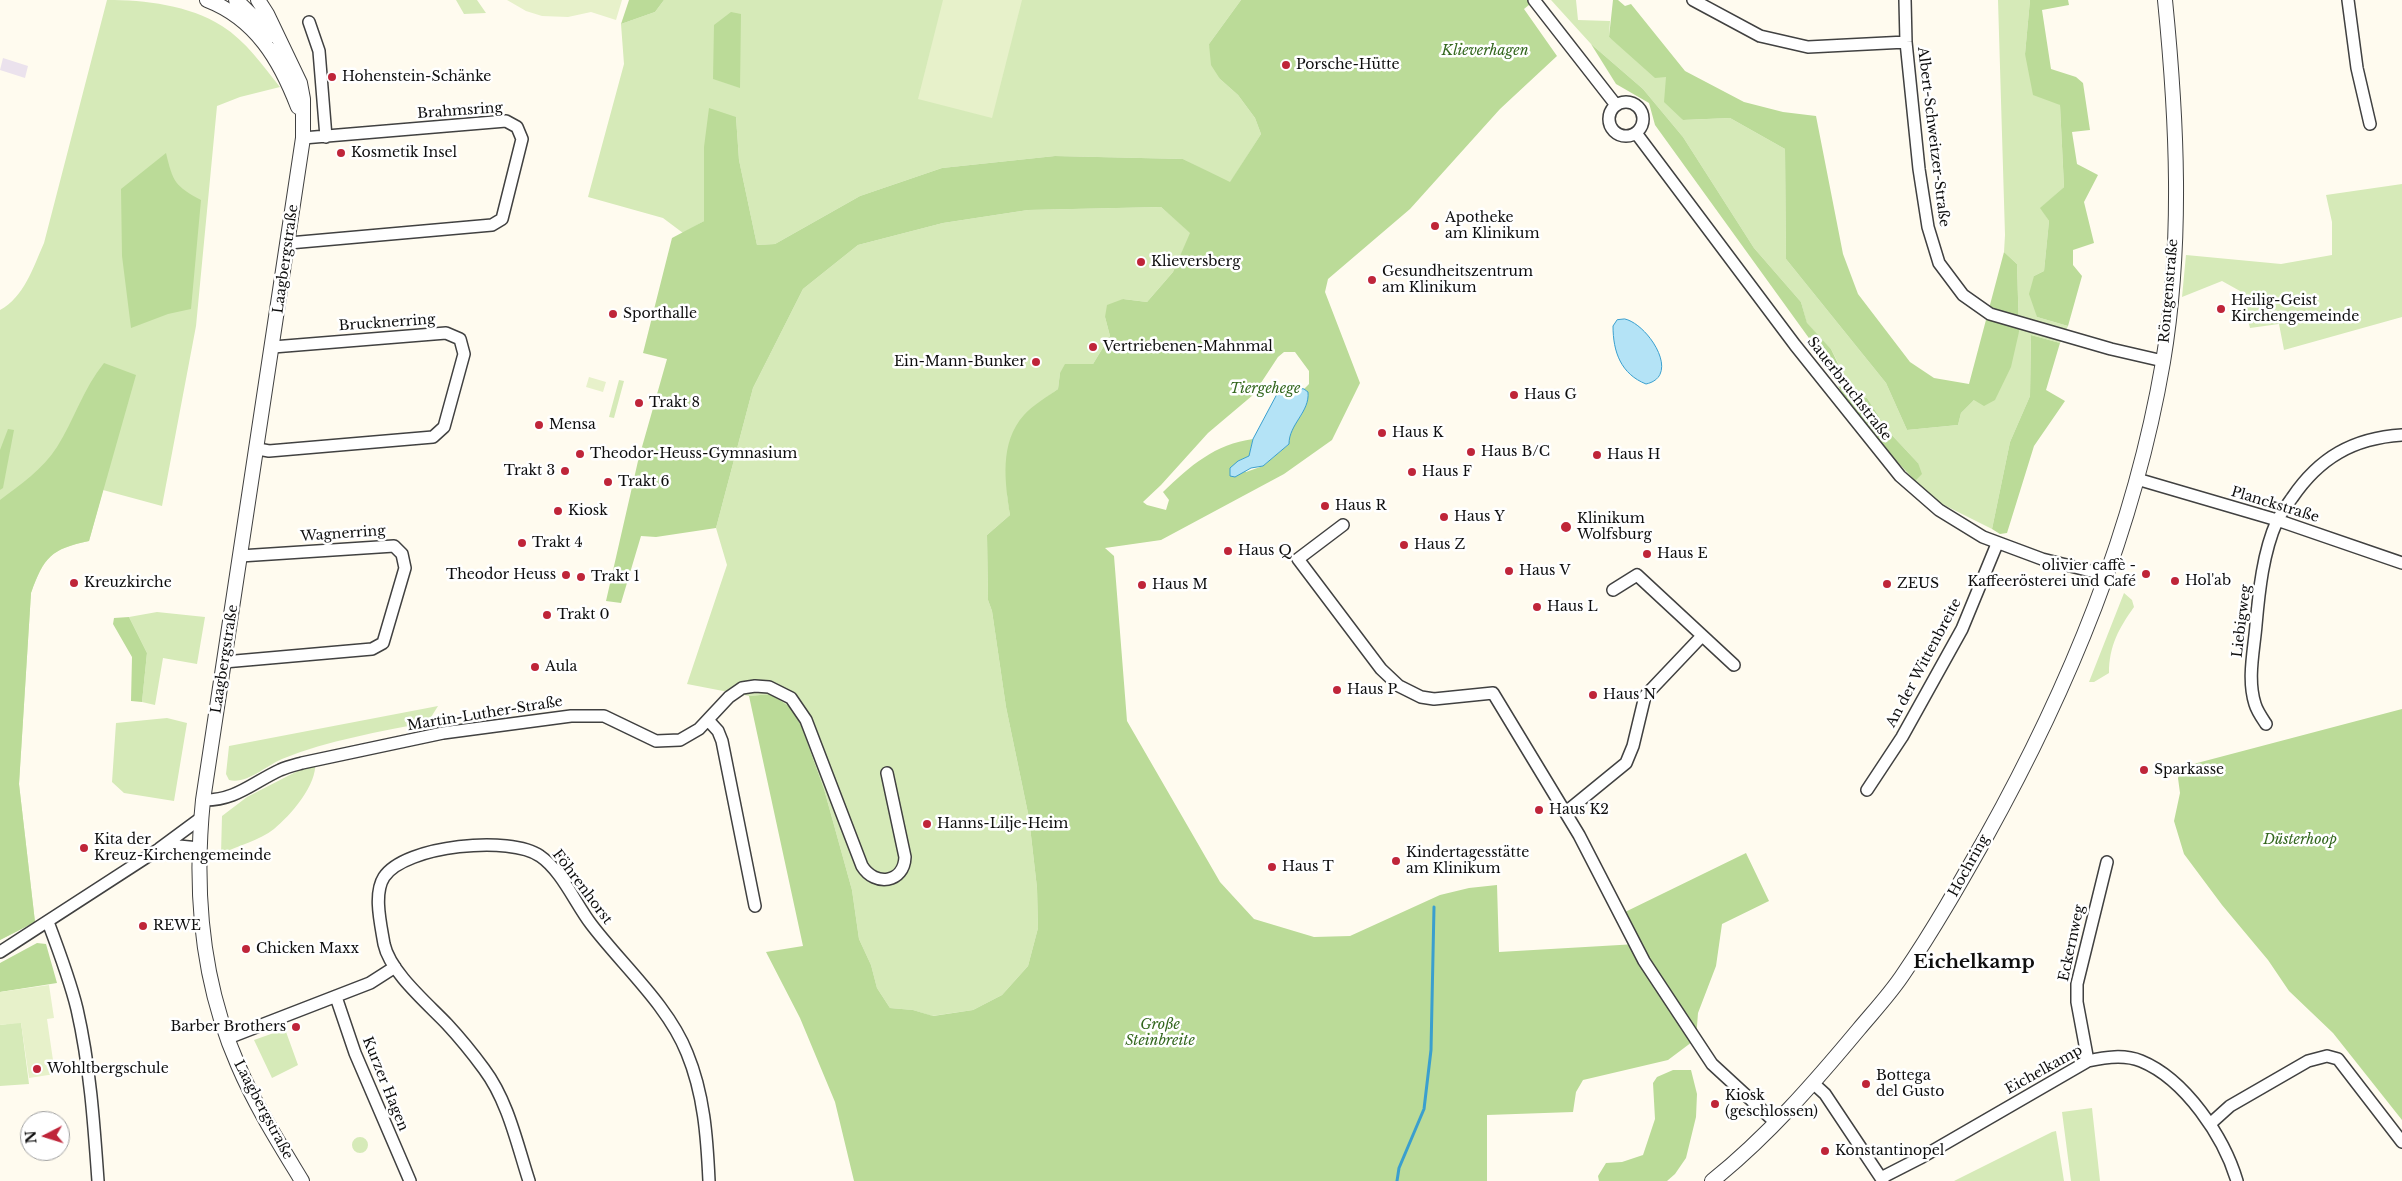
<!DOCTYPE html>
<meta charset="utf-8">
<style>
body{margin:0}
#map{position:relative;width:2402px;height:1181px;overflow:hidden;background:#fffbef;font-family:"Libre Baskerville",serif}
canvas{display:block}
.north{position:absolute;left:20px;top:1111px;width:50px;height:50px;box-sizing:border-box;background:#fff;border:1px solid #9f9f9f;border-radius:50%;rotate:265deg;font-size:14px;font-weight:700;line-height:20px;text-align:center;color:#0e0e0e}
.north::after{content:'';display:block;margin:auto;width:18px;height:22px;background:#bf2539;clip-path:polygon(50% 0,100% 100%,50% 72%,0 100%)}
</style>
<div id="map">
<canvas width="2402" height="1181"></canvas>
<div class="north">N</div>
</div>
<script>
const context = document.querySelector('canvas').getContext('2d');
context.lineJoin = 'round';
function paint(path, color) { context.fillStyle = color; context.fill(path, 'evenodd'); }
function strokePath(path, color, width, dash) { context.strokeStyle = color; context.lineWidth = width; context.lineCap = dash ? 'butt' : 'round'; context.setLineDash(dash || []); context.stroke(path); }
function label(font, color, halo, rows, align = 'center') {
  context.font = font + ' "Libre Baskerville",serif'; context.lineWidth = 5; context.setLineDash([]); context.textBaseline = 'middle'; context.strokeStyle = halo; context.fillStyle = color; for (const [text, x, y, turn = 0] of rows) {
    context.save(); context.translate(x, y); context.rotate((+turn || 0) * Math.PI / 180); context.textAlign = isNaN(turn) ? turn : align; if (halo) context.strokeText(text, 0, 0); context.fillText(text, 0, 0); context.restore();
  }
}
paint(new Path2D(`
 M 3,58 L 28,66 L 25,78 L 0,70 Z`), '#ebe2ed');
paint(new Path2D(`
 M 107,0 C 145,0 189,5 222,26 C 246,41 263,66 280,87 L 240,97 L 217,106 L 196,326 L 162,506 L 103,490 L 89,541 C 51,549 44,557 31,593 L 19,784 L 35,922 L 0,940 L 0,310 C 24,297 33,268 44,243 Z
 M 456,0 L 477,0 L 486,13 L 464,14 Z
 M 664,0 L 1241,0 L 1209,44 L 1220,79 L 1238,95 L 1255,118 L 1261,134 L 1230,183 L 1183,159 L 1055,156 L 942,168 L 860,196 L 775,244 L 757,245 L 739,160 L 736,117 L 706,193 L 704,221 L 683,233 L 663,218 L 588,197 L 624,64 L 621,24 L 655,12 Z
 M 1551,0 L 1576,0 L 1578,20 L 1610,21 L 1609,37 L 1666,77 L 1683,120 L 1730,118 L 1785,149 L 1786,259 L 1886,383 L 1907,430 L 1958,425 L 1961,413 L 1974,400 L 2019,332 L 2017,264 L 2004,252 L 2005,235 L 1998,0 L 2030,0 L 2025,54 L 2060,105 L 2064,187 L 2041,208 L 2049,221 L 2044,271 L 2034,276 L 2037,317 L 2068,326 L 2060,343 L 2031,335 L 2030,396 L 2010,442 L 1992,529 L 1938,502 L 1915,481 L 1918,463 L 1889,432 L 1867,398 L 1855,397 L 1831,349 L 1807,324 L 1801,302 L 1754,248 L 1683,137 L 1643,89 L 1591,44 Z
 M 2402,184 L 2402,317 L 2284,350 L 2279,324 L 2250,328 L 2240,291 L 2222,281 L 2182,297 L 2186,255 L 2281,264 L 2332,255 L 2332,222 L 2326,195 Z
 M 1161,207 L 1191,233 L 1173,272 L 1147,302 L 1123,299 L 1105,317 L 1110,336 L 1093,364 L 1060,373 L 1058,389 L 1042,401 L 1007,494 L 1010,515 L 987,535 L 988,600 L 992,611 L 1006,707 L 1029,818 L 1037,888 L 1038,928 L 1028,966 L 1002,995 L 973,1010 L 932,1016 L 913,1010 L 890,1008 L 877,988 L 871,965 L 859,939 L 852,890 L 824,789 L 801,725 L 790,707 L 771,694 L 749,696 L 687,684 L 727,565 L 716,528 L 753,388 L 803,289 L 858,245 L 943,223 L 1028,210 Z
 M 619,380 L 624,381 L 614,418 L 609,417 Z
 M 2124,593 L 2132,600 L 2134,607 C 2119,628 2109,646 2109,673 L 2094,682 L 2089,682 Z
 M 157,612 L 205,617 L 197,664 L 163,658 L 155,705 L 142,702 L 147,653 L 129,617 Z
 M 438,706 L 428,722 C 379,732 329,740 282,759 C 267,765 246,785 229,780 L 226,774 L 229,746 Z
 M 167,718 L 187,723 L 174,801 L 124,793 L 112,782 L 116,723 Z
 M 315,762 C 318,784 290,816 274,829 C 260,840 237,846 221,854 L 222,816 L 247,797 Z
 M 21,1022 L 29,1084 L 0,1086 L 0,1025 Z
 M 285,1029 L 298,1065 L 272,1078 L 254,1040 Z
 M 2092,1108 L 2100,1181 L 2071,1181 L 2062,1112 Z
 M 2056,1131 L 2064,1181 L 1954,1181 L 2052,1132 Z
 M352 1145a8 8 0 1 1 16 0a8 8 0 1 1-16 0Z`), '#d6eab8');
paint(new Path2D(`
 M 629,0 L 664,0 L 655,12 L 621,24 Z
 M 1241,0 L 1535,0 L 1524,9 L 1557,56 L 1500,109 L 1410,209 L 1328,279 L 1325,292 L 1360,383 L 1332,440 L 1284,474 L 1161,540 L 1105,548 L 1114,556 L 1127,721 L 1220,882 L 1254,919 L 1314,937 L 1350,936 L 1440,895 L 1469,888 L 1497,885 L 1499,952 L 1637,944 L 1623,913 L 1746,853 L 1769,901 L 1722,924 L 1716,966 L 1698,1013 L 1696,1039 L 1668,1060 L 1583,1080 L 1576,1092 L 1573,1112 L 1487,1115 L 1487,1181 L 854,1181 L 835,1102 L 800,1018 L 766,952 L 803,946 L 749,696 L 771,694 L 790,707 L 801,725 L 824,789 L 852,890 L 859,939 L 871,965 L 877,988 L 890,1008 L 913,1010 L 933,1016 L 973,1010 L 1002,995 L 1028,966 L 1038,928 L 1037,888 L 1029,818 L 1006,707 L 992,611 L 988,600 L 987,535 L 1010,515 C 1005,482 999,443 1024,415 C 1033,405 1047,397 1058,389 L 1060,373 L 1065,364 L 1093,364 L 1110,336 L 1105,317 L 1107,305 L 1123,299 L 1147,302 L 1173,272 L 1190,233 L 1161,207 L 1028,210 L 943,223 L 858,245 L 803,289 L 753,388 L 716,528 L 656,537 L 641,536 L 621,603 L 606,601 L 638,461 L 667,359 L 643,353 L 672,238 L 704,221 L 704,147 L 709,108 L 736,117 L 739,160 L 757,245 L 775,244 L 860,196 L 942,168 L 1055,156 L 1183,159 L 1230,182 L 1261,134 L 1255,118 L 1238,95 L 1220,79 L 1211,65 L 1209,44 ZM 1284,352 L 1295,352 L 1309,371 L 1309,384 L 1304,389 L 1308,392 L 1302,414 L 1289,433 L 1289,444 L 1263,466 L 1246,472 L 1238,461 L 1249,456 L 1253,439 C 1215,444 1190,466 1163,492 L 1169,500 L 1166,510 L 1147,505 L 1143,502 L 1161,485 L 1208,433 L 1253,395 L 1278,357 Z
 M 1613,0 L 1618,0 L 1625,6 L 1631,4 L 1685,71 L 1744,102 L 1783,112 L 1816,116 L 1843,254 L 1858,294 L 1910,362 L 1934,378 L 1969,384 L 2004,252 L 2017,264 L 2019,332 L 2011,367 L 1995,400 L 1984,406 L 1974,400 L 1961,413 L 1958,425 L 1907,430 L 1886,383 L 1786,259 L 1785,149 L 1730,118 L 1683,120 L 1664,102 L 1666,77 L 1655,78 L 1609,37 Z
 M 2030,0 L 2068,0 L 2069,5 L 2042,10 L 2051,69 L 2076,77 L 2083,83 L 2090,130 L 2072,132 L 2077,164 L 2098,175 L 2084,202 L 2094,243 L 2073,250 L 2073,265 L 2082,276 L 2068,326 L 2037,317 L 2029,294 L 2034,276 L 2044,271 L 2049,221 L 2040,208 L 2064,187 L 2060,105 L 2033,95 L 2025,54 Z
 M 731,12 L 741,14 L 740,88 L 713,79 L 714,25 Z
 M 1591,44 L 1643,89 L 1683,137 L 1754,248 L 1801,302 L 1807,323 L 1831,349 L 1854,397 L 1867,398 L 1889,432 L 1918,463 L 1922,474 L 1915,481 C 1890,453 1841,406 1832,370 L 1655,125 L 1649,103 L 1616,84 Z
 M 166,153 C 173,182 175,186 201,200 L 191,309 L 168,314 L 131,328 L 122,256 L 121,189 Z
 M 2031,335 L 2060,343 L 2046,390 L 2065,401 L 2034,446 L 2007,533 L 2000,534 L 1992,529 L 2010,442 L 2030,396 Z
 M 104,363 L 136,375 L 89,541 C 51,549 44,557 31,593 L 19,784 L 35,922 L 0,940 L 0,500 C 20,485 43,469 57,447 C 74,420 83,389 104,363 Z
 M 8,429 L 14,430 L 3,488 L 0,490 L 0,450 Z
 M 129,617 L 147,653 L 142,702 L 131,701 L 132,657 L 113,624 L 114,618 Z
 M 2402,709 L 2402,1120 L 2333,1033 L 2289,991 L 2268,960 L 2222,905 L 2184,854 L 2174,821 L 2180,793 L 2178,778 L 2182,767 Z
 M 37,943 L 46,944 L 57,983 L 0,992 L 0,963 Z
 M 1673,1070 L 1691,1070 L 1697,1094 L 1696,1117 L 1686,1158 L 1675,1174 L 1667,1181 L 1599,1181 L 1598,1176 L 1606,1163 L 1622,1162 L 1643,1155 L 1655,1119 L 1653,1083 L 1657,1077 Z`), '#bbdb98');
paint(new Path2D(`
 M 507,0 L 622,0 L 616,20 L 591,12 L 568,17 L 542,16 L 526,11 Z
 M 943,0 L 1022,0 L 992,118 L 918,99 Z
 M 589,377 L 606,382 L 603,392 L 586,387 Z
 M 49,985 L 54,1018 L 47,1019 L 55,1074 L 29,1078 L 21,1023 L 0,1025 L 0,992 Z`), '#e7f1ca');
const water = new Path2D(`
 M 1625,319 C 1648,324 1682,376 1646,384 C 1621,374 1613,352 1613,326 L 1617,320 Z
 M 1293,387 L 1304,389 L 1308,392 C 1310,412 1289,424 1289,444 L 1263,466 L 1251,468 L 1235,477 L 1230,476 L 1230,468 L 1238,461 L 1249,456 L 1253,439 L 1277,394 L 1283,388 Z`);
paint(water, '#b4e3f6');
strokePath(water, '#3a9fce', 1);
strokePath(new Path2D(`
 M 1397,1181 L 1399,1168 L 1424,1109 L 1431,1050 L 1434,907`), '#3a9fce', 3);
const minor = new Path2D(`
 M 1534,0 L 1616,105
 M 1693,0 L 1760,36 L 1808,47 L 1906,42
 M 1905,0 L 1906,42 L 1919,169 L 1928,227 L 1939,263 L 1963,295 L 1990,314 L 2111,349 L 2163,361
 M 2348,0 L 2357,68 L 2370,124
 M 309,22 L 319,51 L 326,137
 M1609 119a17 17 0 1 1 34 0a17 17 0 1 1-34 0Z
 M 1636,133 L 1795,345 L 1900,476 L 1939,510 L 1983,537 L 2042,559 L 2107,575
 M 289,243 L 492,225 L 502,219 L 522,139 L 517,127 L 506,121 L 303,138
 M 258,449 L 269,451 L 433,437 L 444,427 L 464,354 L 460,339 L 446,333 L 273,347
 M 2137,479 L 2277,520 L 2402,563
 M 1343,525 L 1298,559 L 1381,669 L 1399,686 L 1421,697 L 1434,699 L 1493,693 L 1579,835 L 1644,961 L 1712,1064 L 1775,1122
 M 1613,590 L 1637,575 L 1734,665
 M 224,662 L 372,649 L 383,643 L 405,568 L 402,554 L 394,546 L 240,556
 M 708,720 L 718,731 L 722,741 L 755,906
 M 2266,724 C 2262,718 2257,711 2255,704 C 2247,679 2254,650 2256,625 C 2259,591 2263,552 2277,521 C 2281,513 2287,505 2292,498 C 2319,458 2353,438 2402,435
 M 1867,790 L 1902,737 L 1962,629 L 1997,544
 M 203,800 C 235,801 252,783 280,770 C 287,767 295,765 302,763 L 443,733 L 571,716 L 604,716 L 656,741 L 680,740 L 699,729 L 729,697 L 742,688 L 755,686 L 769,687 L 791,698 L 806,720 L 862,866 C 875,887 904,883 905,857 L 887,773
 M 1566,812 L 1626,763 L 1633,746 L 1645,696 L 1701,637
 M 161,849 L 179,846 L 199,848
 M 48,922 C 59,951 70,980 77,1009 C 90,1066 94,1124 98,1181
 M 0,952 L 159,849 L 201,818
 M 336,997 L 355,1053 L 410,1181
 M 228,1038 L 370,983 L 395,967
 M 2088,1061 L 2077,1002 L 2077,984 L 2107,862
 M 1813,1083 L 1825,1094 L 1883,1181
 M 2210,1124 L 2230,1106 L 2308,1061 L 2327,1056 L 2338,1059 L 2402,1142
 M 1881,1178 L 1922,1157 L 2088,1061 C 2105,1057 2124,1054 2141,1061 C 2185,1079 2224,1137 2237,1181
 M 529,1181 C 517,1144 508,1101 484,1069 C 473,1054 460,1038 447,1024 C 427,1003 390,972 384,944 C 381,925 373,894 384,877 C 405,845 511,835 540,856 C 562,871 575,903 591,924 C 622,965 668,1005 687,1053 C 704,1094 707,1137 709,1181`);
const tertiary = new Path2D(`
 M 207,0 C 256,19 280,60 298,107
 M 236,0 L 272,35
 M 258,0 L 267,14 L 300,83 L 303,99 L 303,138 L 203,800 C 194,889 201,981 238,1065 C 255,1105 279,1143 302,1181
 M 1712,1181 C 1767,1137 1814,1083 1859,1029 C 1874,1011 1891,993 1904,973 C 1934,929 1960,883 1986,837 C 2069,688 2134,531 2163,362 C 2183,243 2177,120 2165,0`);
strokePath(minor, '#414141', 14);
strokePath(tertiary, '#414141', 16);
strokePath(minor, '#fff', 11);
strokePath(tertiary, '#fff', 14);
for (const [x, y, r, color] of [
 [1286,65,5,"#bf2539"],
 [332,77,5,"#bf2539"],
 [341,153,5,"#bf2539"],
 [1435,226,5,"#bf2539"],
 [1141,262,5,"#bf2539"],
 [1372,280,5,"#bf2539"],
 [2221,309,5,"#bf2539"],
 [613,314,5,"#bf2539"],
 [1093,347,5,"#bf2539"],
 [1036,362,5,"#bf2539"],
 [1514,395,5,"#bf2539"],
 [639,403,5,"#bf2539"],
 [539,425,5,"#bf2539"],
 [1382,433,5,"#bf2539"],
 [1471,452,5,"#bf2539"],
 [580,454,5,"#bf2539"],
 [1597,455,5,"#bf2539"],
 [565,471,5,"#bf2539"],
 [1412,472,5,"#bf2539"],
 [608,482,5,"#bf2539"],
 [1325,506,5,"#bf2539"],
 [558,511,5,"#bf2539"],
 [1444,517,5,"#bf2539"],
 [1566,527,6,"#bf2539"],
 [522,543,5,"#bf2539"],
 [1404,545,5,"#bf2539"],
 [1228,551,5,"#bf2539"],
 [1647,554,5,"#bf2539"],
 [1509,571,5,"#bf2539"],
 [2146,574,5,"#bf2539"],
 [566,575,5,"#bf2539"],
 [581,577,5,"#bf2539"],
 [2175,581,5,"#bf2539"],
 [74,583,5,"#bf2539"],
 [1887,584,5,"#bf2539"],
 [1142,585,5,"#bf2539"],
 [1537,607,5,"#bf2539"],
 [547,615,5,"#bf2539"],
 [535,667,5,"#bf2539"],
 [1337,690,5,"#bf2539"],
 [1593,695,5,"#bf2539"],
 [2144,770,5,"#bf2539"],
 [1539,810,5,"#bf2539"],
 [927,824,5,"#bf2539"],
 [84,848,5,"#bf2539"],
 [1396,861,5,"#bf2539"],
 [1272,867,5,"#bf2539"],
 [143,926,5,"#bf2539"],
 [246,949,5,"#bf2539"],
 [296,1027,5,"#bf2539"],
 [37,1069,5,"#bf2539"],
 [1866,1084,5,"#bf2539"],
 [1715,1104,5,"#bf2539"],
 [1825,1151,5,"#bf2539"]
]) { const dot = new Path2D(); dot.arc(x, y, r, 0, 2 * Math.PI); context.fillStyle = color; context.fill(dot); strokePath(dot, '#fff', 2); }
label('italic 14px', '#33671e', '#fff', [
 ["Klieverhagen",1485,51],
 ["Tiergehege",1265,389],
 ["Düsterhoop",2300,840],
 ["Große",1160,1025],
 ["Steinbreite",1160,1041]
]);
label('14px', '#0e0e0e', '#fff', [
 ["Porsche-Hütte",1296,65],
 ["Hohenstein-Schänke",342,77],
 ["Kosmetik Insel",351,153],
 ["Apotheke",1445,218],
 ["am Klinikum",1445,234],
 ["Klieversberg",1151,262],
 ["Gesundheitszentrum",1382,272],
 ["am Klinikum",1382,288],
 ["Heilig-Geist",2231,301],
 ["Kirchengemeinde",2231,317],
 ["Sporthalle",623,314],
 ["Vertriebenen-Mahnmal",1103,347],
 ["Ein-Mann-Bunker",1026,362,"right"],
 ["Haus G",1524,395],
 ["Trakt 8",649,403],
 ["Mensa",549,425],
 ["Haus K",1392,433],
 ["Haus B/C",1481,452],
 ["Theodor-Heuss-Gymnasium",590,454],
 ["Haus H",1607,455],
 ["Trakt 3",555,471,"right"],
 ["Haus F",1422,472],
 ["Trakt 6",618,482],
 ["Haus R",1335,506],
 ["Kiosk",568,511],
 ["Haus Y",1454,517],
 ["Klinikum",1577,519],
 ["Wolfsburg",1577,535],
 ["Trakt 4",532,543],
 ["Haus Z",1414,545],
 ["Haus Q",1238,551],
 ["Haus E",1657,554],
 ["olivier caffè -",2136,566,"right"],
 ["Kaffeerösterei und Café",2136,582,"right"],
 ["Haus V",1519,571],
 ["Theodor Heuss",556,575,"right"],
 ["Trakt 1",591,577],
 ["Hol'ab",2185,581],
 ["Kreuzkirche",84,583],
 ["ZEUS",1897,584],
 ["Haus M",1152,585],
 ["Haus L",1547,607],
 ["Trakt 0",557,615],
 ["Aula",545,667],
 ["Haus P",1347,690],
 ["Haus N",1603,695],
 ["Sparkasse",2154,770],
 ["Haus K2",1549,810],
 ["Hanns-Lilje-Heim",937,824],
 ["Kita der",94,840],
 ["Kreuz-Kirchengemeinde",94,856],
 ["Kindertagesstätte",1406,853],
 ["am Klinikum",1406,869],
 ["Haus T",1282,867],
 ["REWE",153,926],
 ["Chicken Maxx",256,949],
 ["Barber Brothers",286,1027,"right"],
 ["Wohltbergschule",47,1069],
 ["Bottega",1876,1076],
 ["del Gusto",1876,1092],
 ["Kiosk",1725,1096],
 ["(geschlossen)",1725,1112],
 ["Konstantinopel",1835,1151]
], 'left');
label('14px', '#0e0e0e', '#fff', [
 ["Brahmsring",460,111,-4],
 ["Albert-Schweitzer-Straße",1933,137,83],
 ["Laagbergstraße",286,259,-82],
 ["Röntgenstraße",2169,291,-85],
 ["Brucknerring",387,323,-4],
 ["Sauerbruchstraße",1849,389,52],
 ["Planckstraße",2275,505,17],
 ["Wagnerring",343,534,-4],
 ["Liebigweg",2242,621,-83],
 ["Laagbergstraße",225,659,-81],
 ["An der Wittenbreite",1924,663,-62],
 ["Martin-Luther-Straße",485,714,-9],
 ["Hochring",1969,866,-61],
 ["Föhrenhorst",582,887,53],
 ["Eckernweg",2072,943,-78],
 ["Eichelkamp",2044,1070,-29],
 ["Kurzer Hagen",385,1084,68],
 ["Laagbergstraße",263,1110,62]
]);
label('bold 19px', '#0e0e0e', '#fff', [
 ["Eichelkamp",1974,963]
]);
</script>
